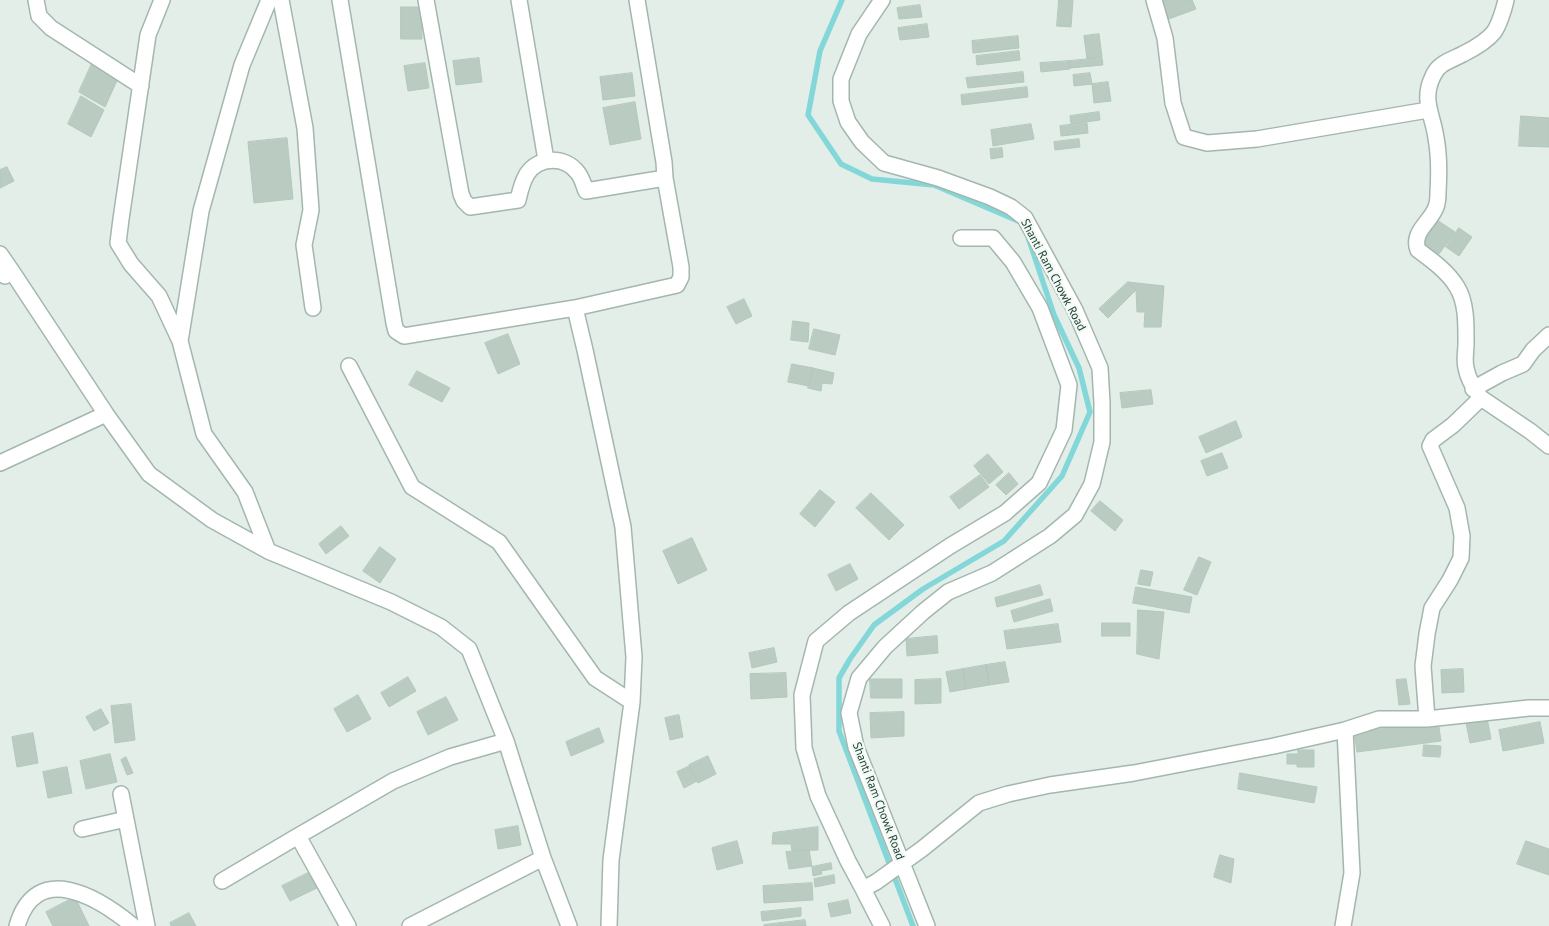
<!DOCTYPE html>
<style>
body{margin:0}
canvas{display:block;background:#e2eee7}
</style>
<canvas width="1549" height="926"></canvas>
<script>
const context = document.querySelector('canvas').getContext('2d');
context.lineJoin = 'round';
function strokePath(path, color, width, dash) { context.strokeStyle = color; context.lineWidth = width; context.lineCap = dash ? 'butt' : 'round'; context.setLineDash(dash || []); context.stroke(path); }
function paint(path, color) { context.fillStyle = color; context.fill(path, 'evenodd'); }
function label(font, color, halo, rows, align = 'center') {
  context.font = font + ' "PT Sans",sans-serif'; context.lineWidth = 4.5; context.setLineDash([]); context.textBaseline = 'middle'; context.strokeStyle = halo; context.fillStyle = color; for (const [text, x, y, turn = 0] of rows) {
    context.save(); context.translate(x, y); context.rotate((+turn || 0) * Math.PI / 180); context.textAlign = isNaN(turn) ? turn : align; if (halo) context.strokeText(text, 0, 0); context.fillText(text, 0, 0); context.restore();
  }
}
strokePath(new Path2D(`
 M 842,0 L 820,51 L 808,115 L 841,164 L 872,179 L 934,185 L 1023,223
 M 913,926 L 839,731 L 839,678 L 850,659 L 874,625 L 923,589 L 1004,541 L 1062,476 L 1090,412 L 1079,368 L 1054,315 L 1027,234`), '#84d7d9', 5.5);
const building = new Path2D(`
 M 1059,0 L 1073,0 L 1071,27 L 1057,26 Z
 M 1159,0 L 1192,0 L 1196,9 L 1166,20 Z
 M 920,5 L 922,17 L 899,19 L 897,8 Z
 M 401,7 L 421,7 L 422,39 L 401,39 Z
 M 927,24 L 929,37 L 900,40 L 898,28 Z
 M 1099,34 L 1102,57 L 1087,59 L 1084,36 Z
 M 1018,36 L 1019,48 L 973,53 L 972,41 Z
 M 1019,51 L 1020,60 L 977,65 L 976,56 Z
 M 479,58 L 482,82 L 456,85 L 453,61 Z
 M 1102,58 L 1103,65 L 1070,68 L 1069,61 Z
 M 94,59 L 120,74 L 105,107 L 79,92 Z
 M 1069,61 L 1070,69 L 1041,72 L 1040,63 Z
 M 425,63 L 429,88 L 408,91 L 404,66 Z
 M 1023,72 L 1024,82 L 968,88 L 966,78 Z
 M 632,73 L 635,96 L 603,100 L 600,77 Z
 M 1090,73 L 1092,84 L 1074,86 L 1073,75 Z
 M 1108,82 L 1111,101 L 1094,103 L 1092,84 Z
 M 1027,87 L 1028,97 L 962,105 L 961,95 Z
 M 81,96 L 104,110 L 91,137 L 68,124 Z
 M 635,102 L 641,139 L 610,145 L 603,108 Z
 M 1099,112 L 1100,120 L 1071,124 L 1070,116 Z
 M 1521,116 L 1549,118 L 1549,147 L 1519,146 Z
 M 1087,123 L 1088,133 L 1061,136 L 1060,126 Z
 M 1031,124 L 1034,139 L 993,146 L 991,130 Z
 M 287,138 L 293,199 L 254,203 L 248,142 Z
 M 1079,139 L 1080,147 L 1055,150 L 1054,142 Z
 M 1002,148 L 1003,157 L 991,159 L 990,149 Z
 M 7,167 L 14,181 L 0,188 L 0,170 Z
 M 1434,218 L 1455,232 L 1439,254 L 1418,240 Z
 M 1459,228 L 1472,237 L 1459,256 L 1446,247 Z
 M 1128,282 L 1136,290 L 1108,318 L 1099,309 Z
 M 1128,282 L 1164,286 L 1161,327 L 1144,327 L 1145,312 L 1137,312 L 1136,290 Z
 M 744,299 L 752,316 L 736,324 L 727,307 Z
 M 793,321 L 809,323 L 808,342 L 791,340 Z
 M 814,329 L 840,335 L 835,355 L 809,349 Z
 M 508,334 L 520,364 L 498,374 L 485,343 Z
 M 792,364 L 813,368 L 809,386 L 788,382 Z
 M 813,368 L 834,373 L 832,384 L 822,383 L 821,391 L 808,388 Z
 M 417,371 L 450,388 L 442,402 L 409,385 Z
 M 1151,390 L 1153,404 L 1122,408 L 1120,393 Z
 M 1236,421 L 1242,437 L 1206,453 L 1199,437 Z
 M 1222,453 L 1228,468 L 1207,476 L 1201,461 Z
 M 988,454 L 1003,472 L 989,484 L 974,466 Z
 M 1009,473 L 1018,484 L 1006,495 L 996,485 Z
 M 980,475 L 989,487 L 959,509 L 950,497 Z
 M 820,490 L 835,502 L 815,527 L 800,514 Z
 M 871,493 L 904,525 L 889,540 L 856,508 Z
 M 1100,501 L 1123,520 L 1115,531 L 1091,511 Z
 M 341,526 L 349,536 L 326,554 L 319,544 Z
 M 692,538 L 707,570 L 678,584 L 663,551 Z
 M 380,547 L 396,559 L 380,583 L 363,571 Z
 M 1199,557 L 1211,562 L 1197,595 L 1184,590 Z
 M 850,564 L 858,579 L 836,591 L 828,575 Z
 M 1141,570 L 1153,572 L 1150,586 L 1138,584 Z
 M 1040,585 L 1043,595 L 997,607 L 995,598 Z
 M 1136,587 L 1192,597 L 1189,613 L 1133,603 Z
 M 1050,599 L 1053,611 L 1014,622 L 1011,611 Z
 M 1138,610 L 1164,612 L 1159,659 L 1137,654 Z
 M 1102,623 L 1130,623 L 1130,636 L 1102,636 Z
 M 1058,624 L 1061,642 L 1007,649 L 1004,631 Z
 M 937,636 L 938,653 L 907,656 L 906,639 Z
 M 774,648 L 777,662 L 752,668 L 749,653 Z
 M 1005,662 L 1009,682 L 989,685 L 986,665 Z
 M 986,665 L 989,685 L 966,689 L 963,669 Z
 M 963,669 L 966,689 L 950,692 L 946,672 Z
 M 1463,669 L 1464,692 L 1442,693 L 1441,670 Z
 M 786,673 L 787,697 L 751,699 L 750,674 Z
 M 408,677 L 416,691 L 389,707 L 381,693 Z
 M 870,679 L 902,679 L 902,698 L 871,698 Z
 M 941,679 L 941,703 L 915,704 L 915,680 Z
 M 1406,679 L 1410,704 L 1399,705 L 1396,680 Z
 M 358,695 L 371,719 L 347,732 L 334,709 Z
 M 446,697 L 458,720 L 428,735 L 417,712 Z
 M 131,704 L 135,740 L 115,743 L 111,706 Z
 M 101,709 L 109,723 L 94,731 L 86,717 Z
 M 904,712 L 904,736 L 871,738 L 870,713 Z
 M 679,715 L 683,737 L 670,740 L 665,718 Z
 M 1487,718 L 1491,739 L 1470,743 L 1466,723 Z
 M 1438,721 L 1441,741 L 1357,752 L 1354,732 Z
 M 1540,722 L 1544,743 L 1503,751 L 1499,730 Z
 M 599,728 L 604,742 L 571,756 L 566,742 Z
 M 33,733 L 38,763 L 17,767 L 12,737 Z
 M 1424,745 L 1441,746 L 1440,757 L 1423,756 Z
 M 1298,750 L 1314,750 L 1314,767 L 1297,767 L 1297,764 L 1287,764 L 1287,754 L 1298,754 Z
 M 110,754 L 117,782 L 86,789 L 80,761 Z
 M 708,756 L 716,774 L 698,783 L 689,765 Z
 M 126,757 L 133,773 L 127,775 L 121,760 Z
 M 690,766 L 697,781 L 684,788 L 677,772 Z
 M 67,767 L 72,793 L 48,798 L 43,772 Z
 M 1240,773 L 1317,787 L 1314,803 L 1238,789 Z
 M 518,826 L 521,845 L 498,849 L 495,830 Z
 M 818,827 L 818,850 L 792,851 L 791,844 L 772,844 L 773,833 Z
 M 737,841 L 743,863 L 717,870 L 712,848 Z
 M 1526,841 L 1549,849 L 1549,875 L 1517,864 Z
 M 809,850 L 812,866 L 789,869 L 786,852 Z
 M 1220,855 L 1234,859 L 1231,883 L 1214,877 Z
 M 831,863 L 832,869 L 821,871 L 822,874 L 813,876 L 812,867 Z
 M 312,871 L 319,887 L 290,901 L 282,886 Z
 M 834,875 L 835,883 L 815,887 L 814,879 Z
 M 812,883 L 813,900 L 764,903 L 763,886 Z
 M 75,897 L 89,926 L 53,926 L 46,912 Z
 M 848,900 L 851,913 L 831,917 L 828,904 Z
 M 801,908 L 801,916 L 762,921 L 761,912 Z
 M 189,913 L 196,926 L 171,926 L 170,923 Z
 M 805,920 L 806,926 L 764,926 L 764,925 Z`);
paint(building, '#baccc2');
strokePath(building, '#b3c8bd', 1);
const street = new Path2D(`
 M 36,0 L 39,16 L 51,28 L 141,86
 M 162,0 L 148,35 L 121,219 L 118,243 L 131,264 L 159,296 L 180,341
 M 281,0 L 305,128 L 311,210 L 304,245 L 313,308
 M 340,0 L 394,323 L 396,331 L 404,336 L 575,308 L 677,285 L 681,277 L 681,267 L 665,178 L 664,162 L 637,0
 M 426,0 L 461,194 L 464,201 L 470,207 L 518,200 C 520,191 522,182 527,174 C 539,156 565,156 578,173 C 582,178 584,186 586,191 L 665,178
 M 519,0 L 546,160
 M 882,0 L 859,34 L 841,79 L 841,101 L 848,122 L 862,142 L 884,163 L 938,178 L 990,197 L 1011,207 L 1025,218 L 1075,310 L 1100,368 L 1102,403 L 1102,442 L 1092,484 L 1075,515 L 1050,536 L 992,573 L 948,592 L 923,612 L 885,647 L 859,678 L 849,713 L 856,747 L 927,926
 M 1154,0 L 1165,38 L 1173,103 L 1184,137 L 1207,143 L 1257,139 L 1428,110
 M 0,254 L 11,270 L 5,276
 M 0,272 L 11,270 L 106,414 L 149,474 L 212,520 L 268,551 L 391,602 L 441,627 L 469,649 L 506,741 L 543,858 L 569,926
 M 575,308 L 585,350 L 623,527 L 634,657 L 632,702 L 611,860 L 609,926
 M 349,366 L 412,487 L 499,542 L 595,678 L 632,702
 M 1473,389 L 1502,373 L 1523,364 L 1533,350 L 1549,335
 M 1481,398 L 1530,431 L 1549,446
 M 0,463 L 106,414
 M 268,551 L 245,492 L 204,434 L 180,341 L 201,211 L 242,65 L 269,0
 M 1427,719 L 1423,666 L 1427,634 L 1432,608 L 1450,580 L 1461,558 L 1462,536 L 1457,508 L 1430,446 L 1433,440 L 1453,425 L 1481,398 C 1474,389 1468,379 1466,368 C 1464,360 1466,352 1466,344 C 1466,327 1467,303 1457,287 C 1448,272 1433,261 1418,250 C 1411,232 1431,222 1436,207 C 1438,202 1438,197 1438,192 C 1439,176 1439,154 1436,138 C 1433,115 1421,100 1433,76 C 1438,63 1452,60 1463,54 C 1473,49 1487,41 1494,32 C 1499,25 1504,9 1506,0
 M 121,794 L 147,926
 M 82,829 L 126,819
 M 222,881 L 298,836
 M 863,889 L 876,882 L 922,849 L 979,803 L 1008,794 L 1050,785 L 1134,773 L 1274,746 L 1345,730 L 1379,719 L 1427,719 L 1529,708 L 1549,708
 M 17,926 C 36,860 98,897 133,926
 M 348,926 L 298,836 L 393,781 L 450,757 L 506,741
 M 410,926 L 543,858
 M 882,926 L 862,887 L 848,861 L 818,796 L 804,748 L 802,695 L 816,641 L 849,613 L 950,546 L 1005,513 L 1039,483 L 1064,430 L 1069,385 L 1040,308 L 1013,262 L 993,238 L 961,238
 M 1343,926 L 1352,873 L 1345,730`);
strokePath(street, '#a4b7ae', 18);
strokePath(street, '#fff', 15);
label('12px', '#204134', '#f3faf5', [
 ["Shanti Ram Chowk Road",1053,275,62],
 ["Shanti Ram Chowk Road",878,801,69]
]);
</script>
